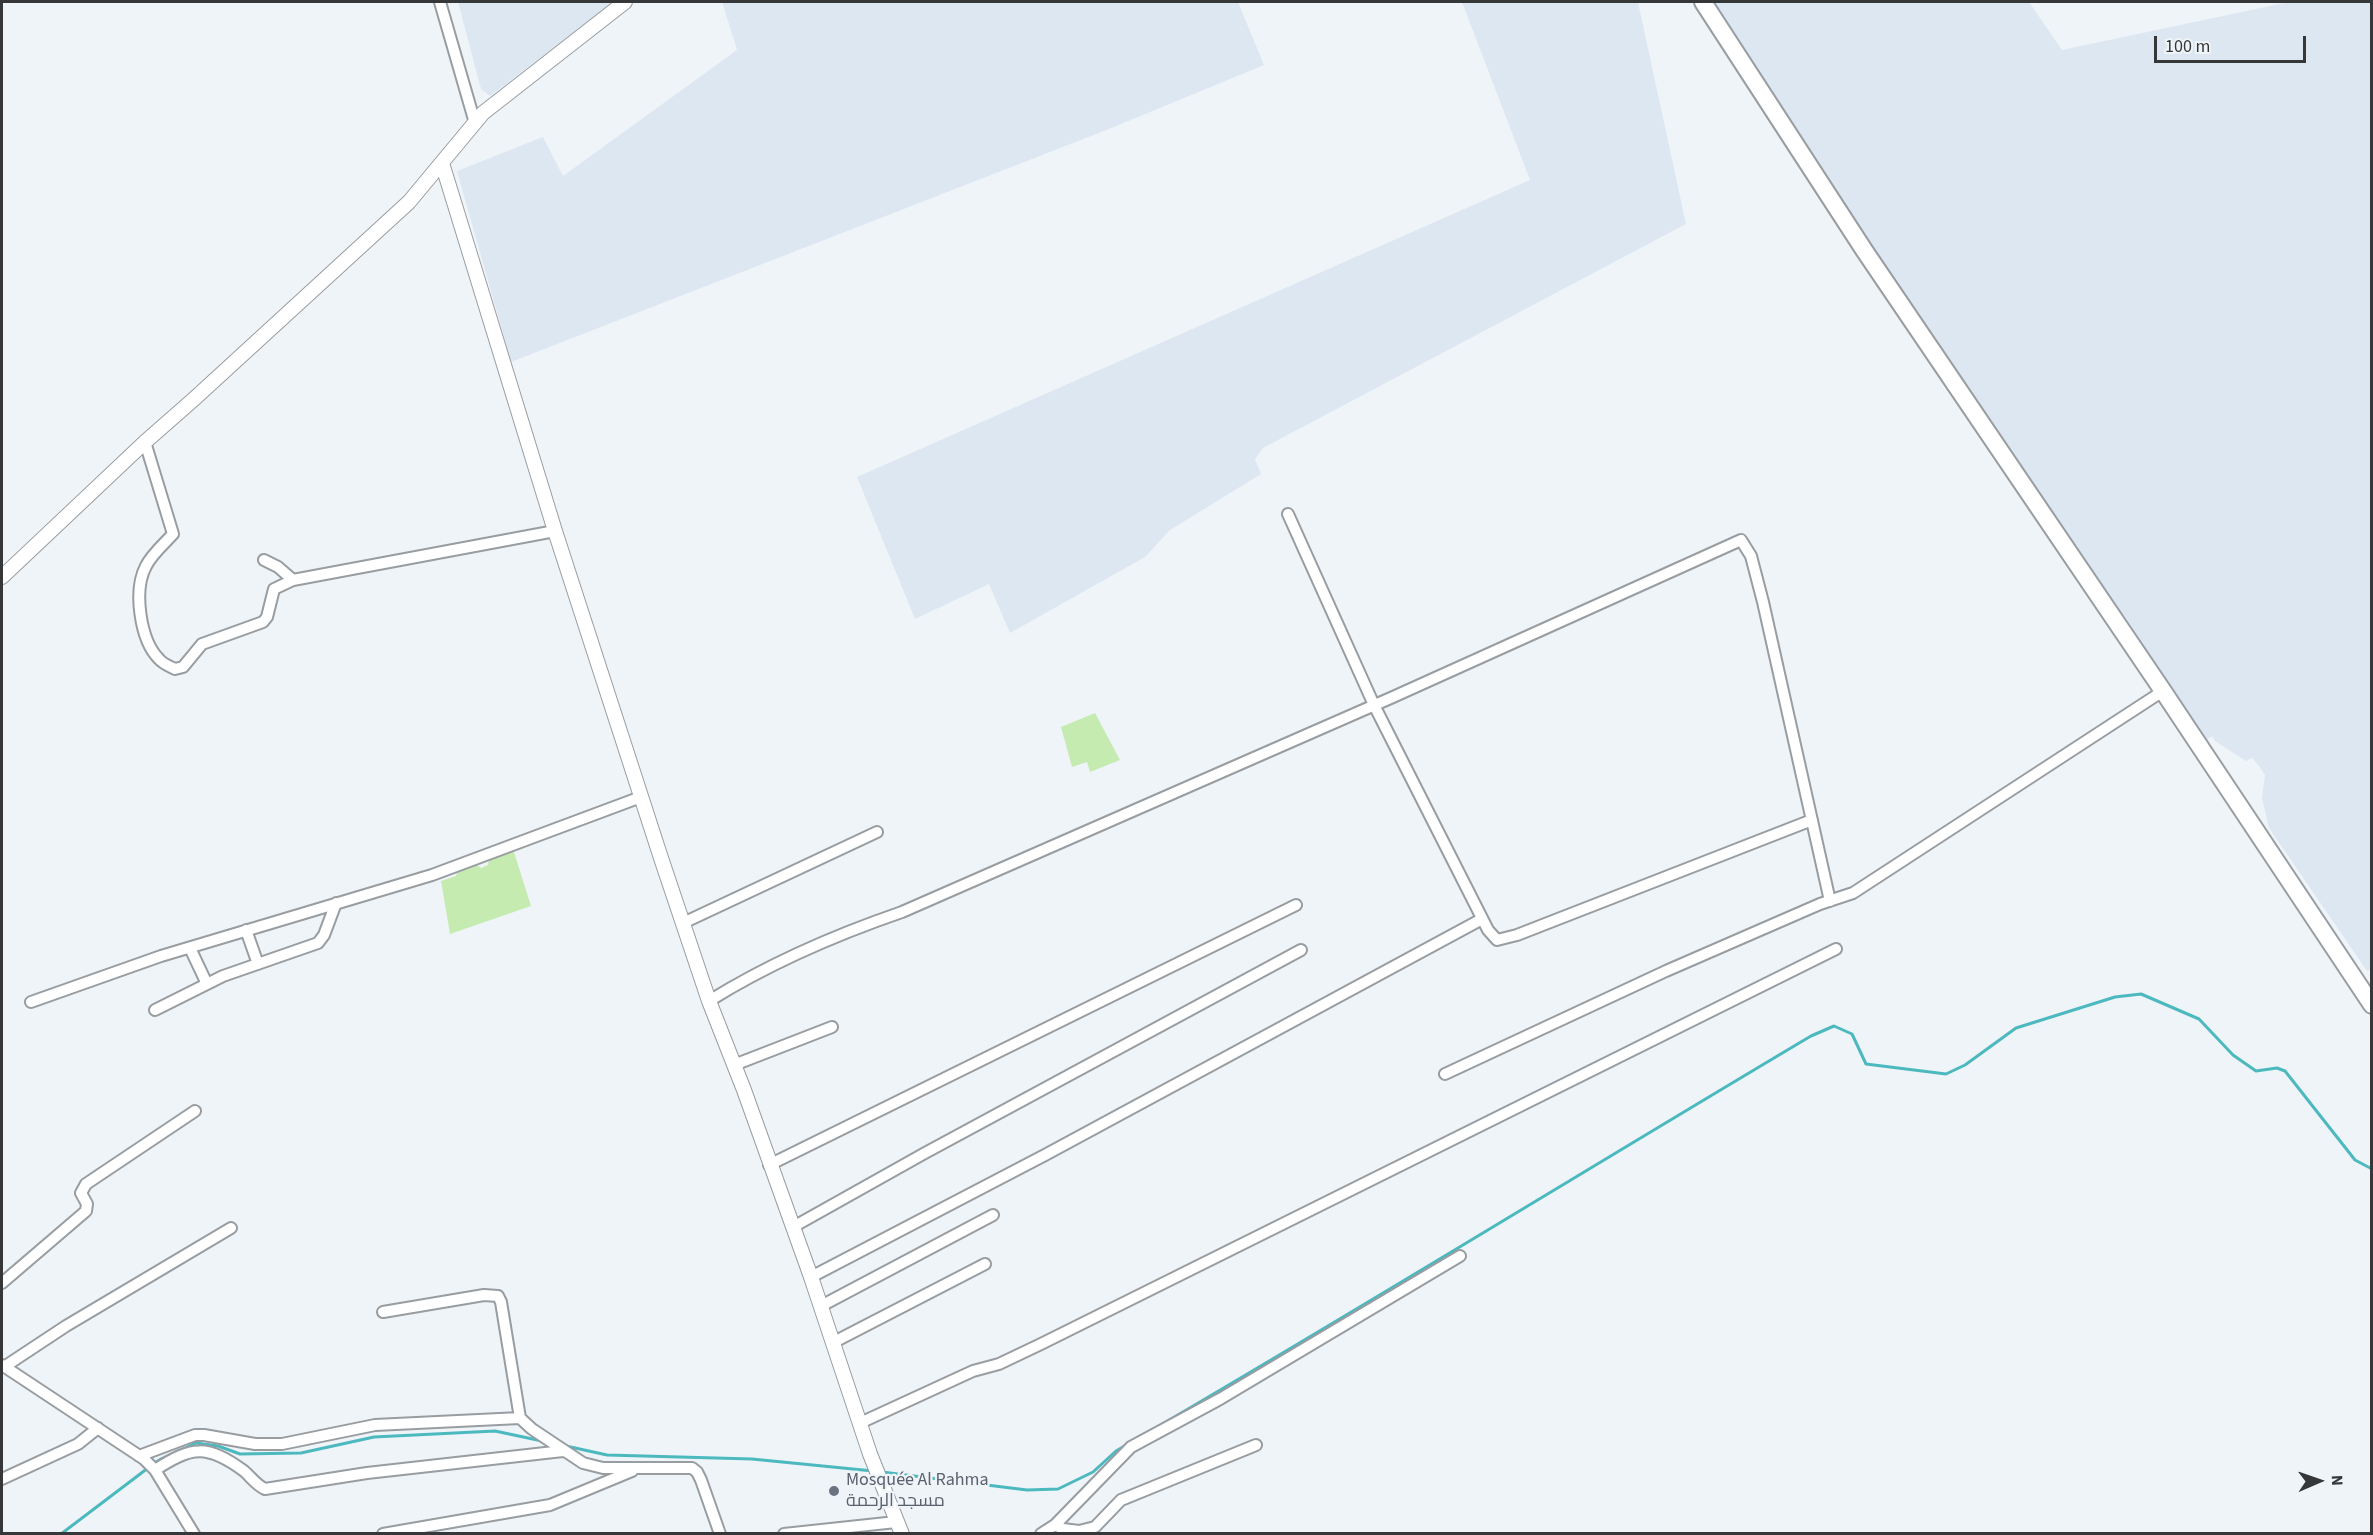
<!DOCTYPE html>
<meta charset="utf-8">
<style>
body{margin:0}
#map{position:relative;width:2373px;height:1535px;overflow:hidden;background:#eff4f9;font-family:"Source Sans 3",sans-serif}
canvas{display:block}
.frame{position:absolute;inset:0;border:3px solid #353739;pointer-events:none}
.north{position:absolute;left:2289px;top:1451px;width:60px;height:60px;-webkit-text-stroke:4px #eff4f9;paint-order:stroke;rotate:88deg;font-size:16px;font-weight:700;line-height:24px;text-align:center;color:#353739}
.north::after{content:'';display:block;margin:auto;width:21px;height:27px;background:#353739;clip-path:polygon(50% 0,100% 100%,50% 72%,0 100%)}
.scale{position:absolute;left:2154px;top:36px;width:152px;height:27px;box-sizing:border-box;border:3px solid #353739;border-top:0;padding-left:8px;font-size:18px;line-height:21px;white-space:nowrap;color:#353739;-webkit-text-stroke:4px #eff4f9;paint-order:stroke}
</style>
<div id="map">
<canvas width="2373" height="1535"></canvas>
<div class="frame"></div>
<div class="north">N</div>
<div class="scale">100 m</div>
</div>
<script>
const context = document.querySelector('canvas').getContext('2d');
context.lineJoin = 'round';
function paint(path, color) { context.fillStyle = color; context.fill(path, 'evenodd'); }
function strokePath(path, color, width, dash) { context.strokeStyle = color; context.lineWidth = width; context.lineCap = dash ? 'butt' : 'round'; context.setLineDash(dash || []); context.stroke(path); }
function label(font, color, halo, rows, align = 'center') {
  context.font = font + ' "Source Sans 3",Cairo,sans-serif'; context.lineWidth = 4.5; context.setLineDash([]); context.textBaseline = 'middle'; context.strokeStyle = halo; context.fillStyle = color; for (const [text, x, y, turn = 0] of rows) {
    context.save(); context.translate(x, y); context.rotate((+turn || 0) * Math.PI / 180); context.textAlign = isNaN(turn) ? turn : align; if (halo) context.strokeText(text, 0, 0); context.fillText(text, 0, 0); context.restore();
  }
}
paint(new Path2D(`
 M 458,2 L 613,2 L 490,96 L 481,89 Z
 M 722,2 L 1238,2 L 1264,65 L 1109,129 L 511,362 L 457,171 L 543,137 L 563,176 L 737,50 Z
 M 1462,2 L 1638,2 L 1686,224 L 1263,448 L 1255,459 L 1261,474 L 1170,530 L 1145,557 L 1010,633 L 989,584 L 915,619 L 857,477 L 1530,180 Z
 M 1703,2 L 2029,2 L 2062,50 L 2289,2 L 2371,2 L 2371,969 L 2367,971 L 2269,828 L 2262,798 L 2265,775 L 2259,766 L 2252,758 L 2246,761 L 2215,741 L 2212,736 L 2205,741 L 2124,615 L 2115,620 Z`), '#dde7f1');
paint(new Path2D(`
 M 1095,713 L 1120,760 L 1090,772 L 1087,762 L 1072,767 L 1061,727 Z
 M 513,849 L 531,906 L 450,934 L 441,881 L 456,876 L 458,871 L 476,864 L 481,868 L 488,865 L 489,858 Z`), '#c5ebb1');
strokePath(new Path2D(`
 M 1154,1429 C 1375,1300 1592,1166 1811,1036 L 1834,1026 L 1852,1034 L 1866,1064 L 1946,1074 L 1965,1065 L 2016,1028 L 2115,997 L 2141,994 L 2199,1019 L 2233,1055 L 2256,1071 L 2277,1068 L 2285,1071 L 2355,1160 L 2372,1169
 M 566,1446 L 607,1455 L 752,1459 L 873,1471
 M 153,1464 L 161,1459 L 196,1443 L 218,1446 L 240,1454 L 301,1453 L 374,1437 L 495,1431 L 542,1441
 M 882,1472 L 1027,1490 L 1058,1489 L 1093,1472 L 1116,1451 L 1128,1444
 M 61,1534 L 148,1468`), '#4cb9bf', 3);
const street = new Path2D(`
 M 440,2 L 475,123
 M 145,442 L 173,534 C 164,544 152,554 146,566 C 133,590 140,640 159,659 C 163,664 169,666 175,669 L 183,667 L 202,644 L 263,622 L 267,617 L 274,589 L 293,580 L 555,531
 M 1288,514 L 1374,705 L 1488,930 L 1497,940 L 1517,935 L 1812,820
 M 264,560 L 278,567 L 293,580
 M 683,923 L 877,832
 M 246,930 L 258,964
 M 190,948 L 207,984
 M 709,1001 C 770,963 835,935 902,912 L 1393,697 L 1741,540 L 1751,556 L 1763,602 L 1830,901
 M 31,1002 L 161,956 L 432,875 L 641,797
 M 155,1010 L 223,976 L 318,943 L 324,935 L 336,903
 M 734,1065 L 832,1027
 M 1445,1074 L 1666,971 L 1820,904 L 1853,893 L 2163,691
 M 769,1165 L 1296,905
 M 793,1227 L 925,1153 L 1301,950
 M 811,1277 L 1045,1155 L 1482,919
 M 2,1283 L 86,1211 L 87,1204 L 81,1193 L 86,1184 L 195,1111
 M 821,1306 L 993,1215
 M 383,1312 L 484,1295 L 498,1296 L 501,1302 L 520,1418
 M 834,1342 L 985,1264
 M 2,1365 L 144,1459 L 155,1470 L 194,1534
 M 4,1367 L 66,1326 L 231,1228
 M 860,1423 L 973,1371 L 999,1364 L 1041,1344 L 1836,949
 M 139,1456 L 195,1435 L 204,1435 L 255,1444 L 282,1444 L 375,1425 L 520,1418 L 532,1429 L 583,1463 L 603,1468 L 692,1468 L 697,1472 L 701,1480 L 720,1534
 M 155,1470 C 192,1446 207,1444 244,1471 C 251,1477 256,1485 265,1489 L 367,1473 L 563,1451
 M 2,1479 L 78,1444 L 98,1428
 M 1055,1525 L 1063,1529 L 1079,1531 L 1095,1527 L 1121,1500 L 1256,1445
 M 383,1534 L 550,1505 L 632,1471
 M 784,1534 L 896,1522
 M 1041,1534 L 1055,1525 L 1131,1447 L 1220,1399 L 1460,1256`);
const secondary = new Path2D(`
 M 442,163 L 555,531 L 661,858 L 709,1001 L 744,1090 L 811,1277 L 870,1454 L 902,1534
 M 2,577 L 145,442 L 194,399 L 409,202 L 483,113 L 625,2`);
const primary = new Path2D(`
 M 1703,2 L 1864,250 L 2163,691 L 2372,1005`);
strokePath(street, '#989da1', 14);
strokePath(secondary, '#989da1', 16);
strokePath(primary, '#989da1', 20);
strokePath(street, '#fff', 10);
strokePath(secondary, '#fff', 14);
strokePath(primary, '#fff', 16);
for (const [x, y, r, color] of [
 [834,1491,6,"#6b7280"]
]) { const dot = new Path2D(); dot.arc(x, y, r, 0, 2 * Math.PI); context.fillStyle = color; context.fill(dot); strokePath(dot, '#eff4f9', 2); }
label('18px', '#5b616d', '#eff4f9', [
 ["Mosquée Al Rahma",846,1481],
 ["مسجد الرحمة",846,1502]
], 'left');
</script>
